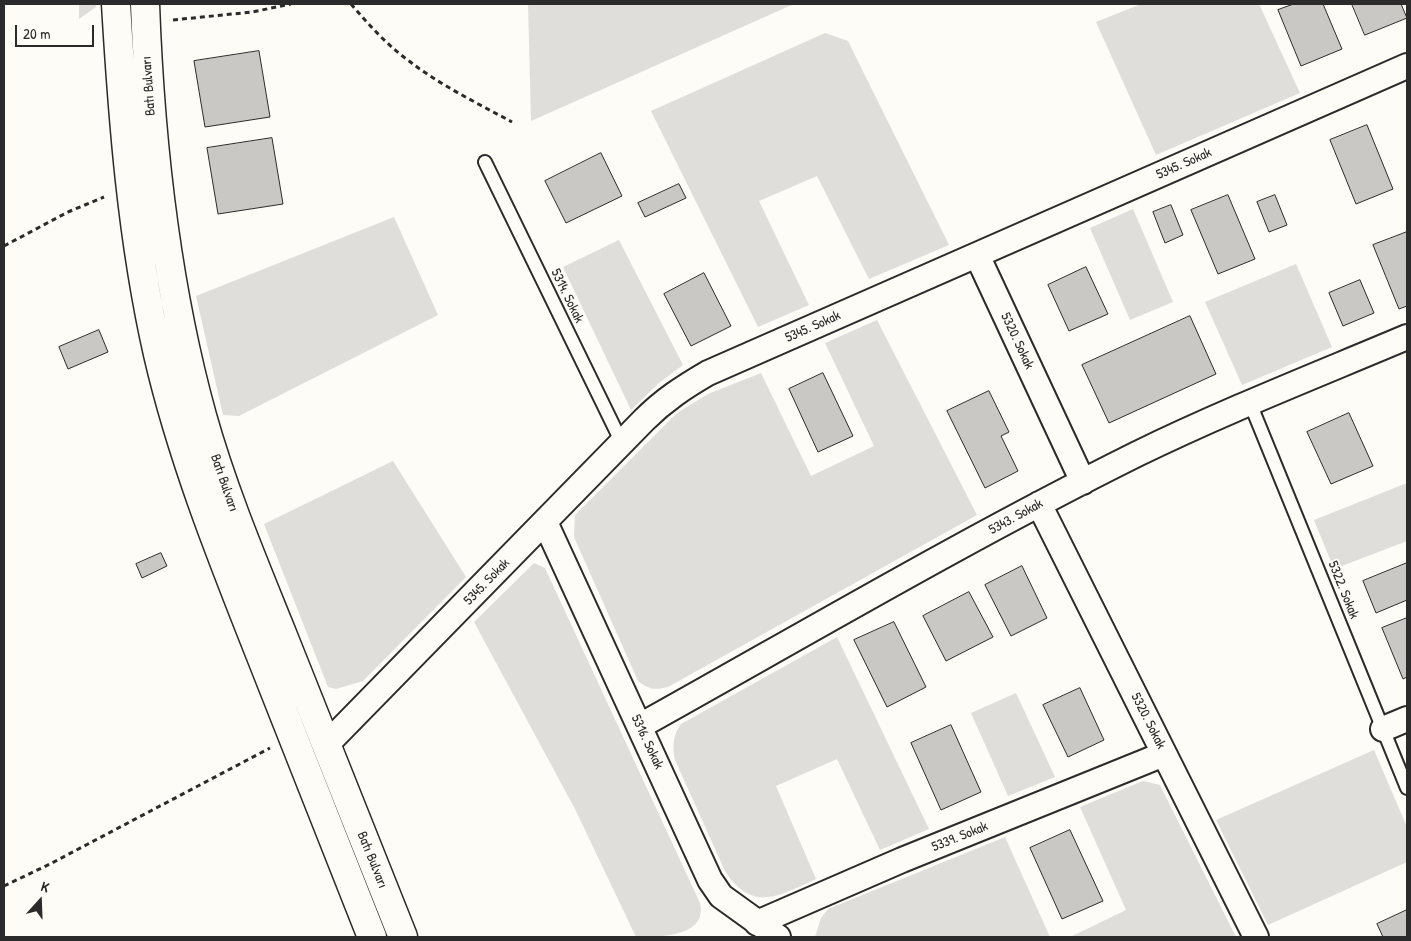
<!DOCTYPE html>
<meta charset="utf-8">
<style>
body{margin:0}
#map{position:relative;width:1411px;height:941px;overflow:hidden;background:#fdfcf7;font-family:"Patrick Hand",sans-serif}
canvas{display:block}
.frame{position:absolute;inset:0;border:5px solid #2b2b2b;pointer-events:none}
.north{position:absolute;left:15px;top:876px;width:50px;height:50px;-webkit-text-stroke:4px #fdfcf7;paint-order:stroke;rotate:20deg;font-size:14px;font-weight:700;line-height:20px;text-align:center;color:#2b2b2b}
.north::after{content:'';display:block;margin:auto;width:18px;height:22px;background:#2b2b2b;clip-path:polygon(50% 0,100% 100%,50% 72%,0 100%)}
.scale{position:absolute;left:15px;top:25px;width:79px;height:22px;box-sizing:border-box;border:2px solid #2b2b2b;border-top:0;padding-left:6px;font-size:15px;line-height:18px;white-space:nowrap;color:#2b2b2b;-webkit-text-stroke:4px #fdfcf7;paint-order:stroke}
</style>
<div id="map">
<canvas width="1411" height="941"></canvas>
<div class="frame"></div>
<div class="north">K</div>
<div class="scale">20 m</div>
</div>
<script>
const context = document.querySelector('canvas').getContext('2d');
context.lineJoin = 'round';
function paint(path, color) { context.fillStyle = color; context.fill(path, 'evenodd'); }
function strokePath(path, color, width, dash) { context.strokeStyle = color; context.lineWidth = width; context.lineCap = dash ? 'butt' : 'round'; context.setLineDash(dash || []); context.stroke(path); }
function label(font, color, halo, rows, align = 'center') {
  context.font = font + ' "Patrick Hand",sans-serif'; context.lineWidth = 4; context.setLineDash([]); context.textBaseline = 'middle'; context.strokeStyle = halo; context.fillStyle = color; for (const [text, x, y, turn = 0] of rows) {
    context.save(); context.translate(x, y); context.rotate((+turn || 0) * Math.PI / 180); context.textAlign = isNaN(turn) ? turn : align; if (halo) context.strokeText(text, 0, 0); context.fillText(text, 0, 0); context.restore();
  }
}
paint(new Path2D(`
 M 79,4 L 96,4 L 96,7 L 79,19 Z
 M 528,4 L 794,4 L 531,121 Z
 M 1141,4 L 1259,4 L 1300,93 L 1156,155 L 1096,22 Z
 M 825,33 L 848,41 L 949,245 L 869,279 L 817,176 L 759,201 L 809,305 L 758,327 L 651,111 Z
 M 1133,209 L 1173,302 L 1130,320 L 1090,228 Z
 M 394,217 L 438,315 L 239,416 L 223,415 L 196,296 Z
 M 619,240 L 683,365 L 659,383 L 631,410 L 563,267 Z
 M 1296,264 L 1332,347 L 1242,385 L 1205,302 Z
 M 877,320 L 977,515 L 668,687 C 655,690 649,690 638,681 L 574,537 L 575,515 L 677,413 L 708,394 L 761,373 L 811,476 L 874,446 L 825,343 Z
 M 393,461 L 466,577 L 363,681 L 336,689 L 328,687 L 264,524 Z
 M 1407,483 L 1407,541 L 1334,569 L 1314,520 Z
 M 534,563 L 545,568 L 700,903 C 708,937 659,937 636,937 L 575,809 L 474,622 Z
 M 837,637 L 929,829 L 880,850 L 837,759 L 776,786 L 816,879 C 779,896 752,913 725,871 L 675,760 C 672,748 673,734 681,724 Z
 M 1016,693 L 1055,777 L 1008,796 L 971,713 Z
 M 1374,750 L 1407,827 L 1407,862 L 1268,925 L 1216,820 Z
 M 1143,781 L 1160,785 L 1236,937 L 1070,937 L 1126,910 L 1080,807 Z
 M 1005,837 L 1050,937 L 815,937 L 821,918 L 828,909 Z`), '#dfdeda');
const building = new Path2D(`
 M 1294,4 L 1323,4 L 1342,49 L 1301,66 L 1278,10 Z
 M 1352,4 L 1401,4 L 1407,18 L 1365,35 Z
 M 259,51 L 270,117 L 205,127 L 194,61 Z
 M 1367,125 L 1393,189 L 1356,204 L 1330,140 Z
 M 272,138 L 283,204 L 218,214 L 207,148 Z
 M 601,153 L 622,196 L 566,223 L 545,181 Z
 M 679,184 L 686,198 L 645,217 L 638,203 Z
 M 1228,195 L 1255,259 L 1218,274 L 1191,210 Z
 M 1275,195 L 1287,225 L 1269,232 L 1257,202 Z
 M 1171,205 L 1183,235 L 1165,243 L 1153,212 Z
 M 1407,232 L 1407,306 L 1399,309 L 1373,245 Z
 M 1086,267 L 1108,314 L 1069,331 L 1048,285 Z
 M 704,273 L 731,326 L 691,346 L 664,294 Z
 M 1360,280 L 1374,313 L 1343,326 L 1329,293 Z
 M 1190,316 L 1216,374 L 1109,423 L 1082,365 Z
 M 99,330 L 108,352 L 68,369 L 59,347 Z
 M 823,373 L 853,436 L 818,452 L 789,389 Z
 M 989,391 L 1009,432 L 1001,436 L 1018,471 L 985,488 L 947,411 Z
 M 1349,413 L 1373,466 L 1331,484 L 1307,432 Z
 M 161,553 L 167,566 L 142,578 L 136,564 Z
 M 1407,563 L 1407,600 L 1376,613 L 1363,581 Z
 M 1022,566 L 1047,618 L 1011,636 L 985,585 Z
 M 969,592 L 993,637 L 946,661 L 923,616 Z
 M 1407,618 L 1407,677 L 1403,679 L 1382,628 Z
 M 894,622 L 926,687 L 887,707 L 854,640 Z
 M 1080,688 L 1104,740 L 1068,757 L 1043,705 Z
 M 951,725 L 981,792 L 941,810 L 911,743 Z
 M 1070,830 L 1103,901 L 1062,919 L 1030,848 Z
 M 1407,910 L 1407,937 L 1383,937 L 1377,924 Z`);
paint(building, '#c9c8c4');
strokePath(building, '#2b2b2b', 1);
const service = new Path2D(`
 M 485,162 L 622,443
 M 1250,403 L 1407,788`);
const minor = new Path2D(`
 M 977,255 L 1083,482
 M 1039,504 L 1256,937
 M 545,522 L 710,880 L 721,896 L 778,937
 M 640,726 C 805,634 968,538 1137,454 C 1225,411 1317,375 1407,337
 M 1383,729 L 1407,719
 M 326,745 L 644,420 C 664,400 684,387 708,373 L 1407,66
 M 757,923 L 902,860 L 1164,754`);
const tertiary = new Path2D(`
 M 116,4 C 123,121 132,239 158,354 C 181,454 219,550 257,646 C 295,743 334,840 372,937
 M 145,4 C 150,142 165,282 202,416 C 223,491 254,564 283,636 C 323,737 363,837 403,937`);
strokePath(service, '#2b2b2b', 16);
strokePath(minor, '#2b2b2b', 28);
strokePath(tertiary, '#2b2b2b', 31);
strokePath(new Path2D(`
 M 351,4 C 368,24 387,45 409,61 C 440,85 477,103 512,122
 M 173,20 L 252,12 L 291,4
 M 4,246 L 68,212 L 104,197
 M 4,886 L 50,864 L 270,748`), '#2b2b2b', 3, [5, 4]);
strokePath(service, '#fdfcf7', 12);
strokePath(minor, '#fdfcf7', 24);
strokePath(tertiary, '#fdfcf7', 28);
label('14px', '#2b2b2b', '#fdfcf7', [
 ["Batı Bulvarı",149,86,-94],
 ["5345. Sokak",1184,164,-24],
 ["5314. Sokak",567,296,64],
 ["5345. Sokak",813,327,-24],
 ["5320. Sokak",1017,341,65],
 ["Batı Bulvarı",224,483,71],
 ["5343. Sokak",1016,517,-29],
 ["5345. Sokak",487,582,-46],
 ["5322. Sokak",1343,590,68],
 ["5320. Sokak",1148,721,63],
 ["5316. Sokak",647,742,65],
 ["5339. Sokak",960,837,-22],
 ["Batı Bulvarı",372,860,68]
]);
</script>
